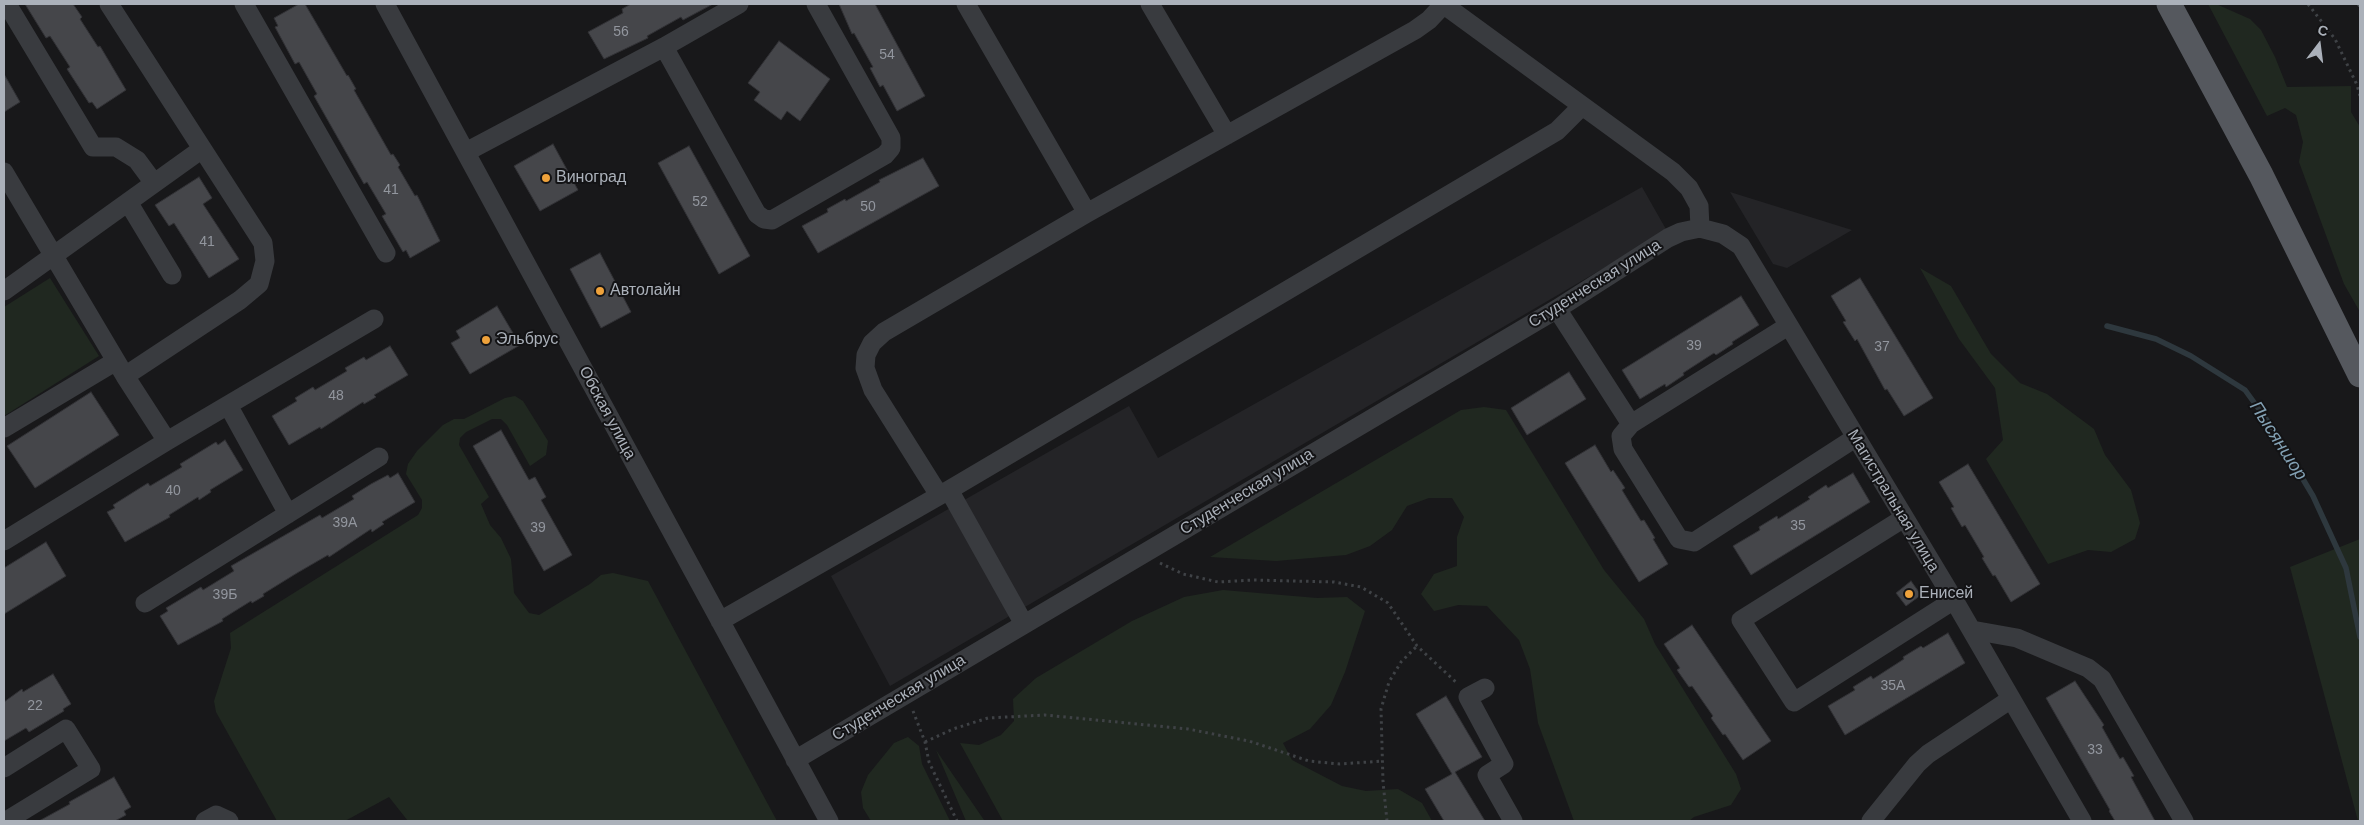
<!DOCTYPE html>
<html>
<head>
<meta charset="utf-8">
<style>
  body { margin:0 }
  #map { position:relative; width:2364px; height:825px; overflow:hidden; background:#18181a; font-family:Arial,sans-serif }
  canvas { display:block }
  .frame { position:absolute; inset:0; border:5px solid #abb1ba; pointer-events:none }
  .north { position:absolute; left:2294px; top:20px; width:50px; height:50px; -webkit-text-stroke:4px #131315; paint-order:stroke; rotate:15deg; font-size:14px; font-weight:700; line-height:20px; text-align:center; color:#abb1ba }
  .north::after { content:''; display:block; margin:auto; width:18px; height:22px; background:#abb1ba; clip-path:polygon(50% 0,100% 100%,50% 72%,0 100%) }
</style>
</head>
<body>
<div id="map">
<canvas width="2364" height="825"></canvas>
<div class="frame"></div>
<div class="north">С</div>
</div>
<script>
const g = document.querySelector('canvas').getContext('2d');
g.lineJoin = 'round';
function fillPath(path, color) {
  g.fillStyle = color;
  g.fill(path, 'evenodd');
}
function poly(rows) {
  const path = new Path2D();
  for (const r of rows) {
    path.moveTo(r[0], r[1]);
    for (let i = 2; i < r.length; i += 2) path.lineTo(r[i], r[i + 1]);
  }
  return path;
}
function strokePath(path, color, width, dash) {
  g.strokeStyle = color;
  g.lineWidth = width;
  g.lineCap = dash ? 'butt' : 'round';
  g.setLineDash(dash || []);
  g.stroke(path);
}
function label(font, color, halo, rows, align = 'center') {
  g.font = font + ' Arial,sans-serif';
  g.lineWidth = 4;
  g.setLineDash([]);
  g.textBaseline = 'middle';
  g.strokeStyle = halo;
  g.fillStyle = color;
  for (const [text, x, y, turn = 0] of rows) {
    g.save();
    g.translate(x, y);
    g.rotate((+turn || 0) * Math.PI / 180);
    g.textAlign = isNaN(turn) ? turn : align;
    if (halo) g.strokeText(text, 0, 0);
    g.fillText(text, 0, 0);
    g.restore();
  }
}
fillPath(poly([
  [1642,187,1667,231,890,686,831,576,1129,406,1158,458],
  [1730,192,1852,230,1787,268,1773,264]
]), '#242427');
fillPath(poly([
  [2208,4,2216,4,2250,19,2261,30,2275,57,2287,87,2351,86,2351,112,2360,127,2360,312,2344,284,2299,162,2303,142,2296,115,2285,108,2267,116],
  [1920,268,1951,286,1991,354,2020,383,2047,394,2094,429,2105,455,2131,490,2140,523,2135,539,2111,552,2088,550,2048,564,1986,459,2003,440,1995,388,1959,339],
  [50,278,99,356,4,416,4,307],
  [515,396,523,401,548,441,546,455,530,466,507,425,501,419,492,419,466,432,460,438,459,445,489,497,481,504,490,525,501,538,511,559,514,593,529,613,539,615,590,584,601,575,613,573,648,581,777,821,408,821,389,797,345,821,277,821,216,712,214,701,231,648,230,633,418,515,422,508,422,500,406,474,408,464,417,451,443,425,454,419,464,419,505,398],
  [1484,407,1506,410,1604,570,1644,619,1655,644,1736,774,1741,789,1731,805,1694,817,1689,821,1574,821,1538,723,1530,669,1519,640,1487,606,1458,605,1434,611,1421,594,1434,574,1457,566,1457,537,1464,517,1452,498,1429,498,1407,506,1392,530,1370,546,1346,555,1276,561,1210,557,1461,410],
  [2360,539,2360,821,2358,821,2290,567],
  [1223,590,1317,598,1347,597,1365,611,1345,672,1331,705,1310,729,1283,743,1292,760,1342,786,1366,791,1398,789,1422,803,1432,821,1003,821,960,743,979,745,1001,735,1014,721,1013,699,1036,678,1132,621,1184,597],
  [908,737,919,746,922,764,950,821,871,821,863,808,861,792,868,775,894,743],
  [936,750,984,820,985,821,966,821]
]), '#202820');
strokePath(poly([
  [2107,326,2156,339,2191,356,2245,390,2272,427,2313,496,2346,568,2360,637]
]), '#2e383e', 5.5);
const building = poly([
  [25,4,73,4,82,17,80,19,98,47,100,46,126,90,97,109,92,102,89,103,67,69,70,67,50,36,46,38,25,4],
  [299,4,305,4,347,76,348,75,356,89,354,90,391,155,393,154,400,165,398,167,415,196,417,195,440,241,410,258,406,250,403,252,382,216,386,214,367,182,364,184,314,96,317,94,299,62,295,64,275,27,278,26,274,18,299,4],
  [631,4,713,4,683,20,681,17,647,36,648,38,604,59,588,32,623,13,622,9,631,4],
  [839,4,875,4,925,96,897,111,883,85,880,87,870,68,873,67,854,33,852,34,839,4],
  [779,41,830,79,800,121,787,111,781,120,754,100,760,92,748,83,779,41],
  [4,74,20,102,4,112,4,74],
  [553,144,578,190,540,211,514,166,553,144],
  [689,146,750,256,719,274,658,163,689,146],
  [923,158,939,186,818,253,802,226,828,212,827,209,845,199,846,201,880,182,879,180,923,158],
  [199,177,212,198,203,204,239,259,209,278,174,223,169,226,155,205,199,177],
  [600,253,631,312,601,328,570,269,600,253],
  [1860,278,1933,398,1904,416,1887,389,1885,390,1857,339,1855,341,1843,322,1846,321,1831,296,1860,278],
  [1741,296,1759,325,1732,342,1733,344,1716,355,1714,353,1683,373,1684,375,1666,387,1665,384,1640,399,1622,370,1741,296],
  [497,306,520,345,470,374,451,343,460,338,456,331,497,306],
  [390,346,408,375,374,395,376,397,364,404,363,402,321,429,320,427,289,445,272,416,297,401,295,398,313,387,315,390,347,371,345,368,364,357,366,360,390,346],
  [1569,372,1586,399,1527,435,1511,408,1569,372],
  [91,392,119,435,35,488,7,446,91,392],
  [501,430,529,480,535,477,546,497,541,500,572,555,544,571,473,446,501,430],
  [225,440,243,470,210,490,211,492,199,500,198,497,169,515,170,517,125,542,107,512,115,508,113,505,148,483,150,486,182,467,180,464,216,442,218,445,225,440],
  [1595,445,1611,472,1613,470,1625,488,1622,490,1641,521,1644,520,1655,538,1653,539,1668,564,1639,582,1565,463,1595,445],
  [1968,464,2040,584,2011,602,1995,575,1993,576,1982,558,1984,557,1965,525,1962,527,1951,508,1954,507,1939,482,1968,464],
  [398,473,415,502,382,522,384,524,372,532,371,529,329,557,328,555,297,573,263,594,264,596,252,603,251,601,222,619,223,621,178,645,160,616,168,611,166,608,201,587,203,590,234,571,231,566,320,515,322,518,354,499,352,496,371,484,388,475,390,478,398,473],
  [1853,473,1870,502,1751,575,1733,546,1760,530,1759,527,1777,516,1778,519,1810,499,1808,497,1826,485,1828,488,1853,473],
  [46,542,66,576,4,614,4,568,46,542],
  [1911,581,1921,595,1906,606,1896,593,1911,581],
  [1692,625,1771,741,1743,760,1725,734,1723,735,1711,718,1713,716,1692,686,1689,687,1677,670,1680,668,1664,644,1692,625],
  [1948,633,1965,663,1845,735,1828,706,1855,690,1853,687,1871,676,1873,679,1904,659,1903,657,1921,646,1923,648,1948,633],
  [53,674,71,704,63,709,64,711,29,732,26,728,4,741,4,702,22,689,23,692,53,674],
  [2075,681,2104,725,2102,727,2120,759,2123,757,2134,776,2131,777,2155,821,2115,821,2109,811,2110,810,2046,698,2075,681],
  [1446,696,1482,757,1455,772,1485,821,1444,821,1425,789,1452,774,1416,714,1446,696],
  [114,777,131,807,124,811,126,815,115,821,39,821,70,804,69,802,114,777]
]);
fillPath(building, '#45464a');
strokePath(building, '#323236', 1);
strokePath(poly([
  [2308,4,2335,39,2357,85,2360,96],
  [1160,563,1183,574,1218,582,1254,580,1334,582,1361,587,1388,603,1417,646,1458,684],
  [913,711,925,742,929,762,957,821],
  [925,742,953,729,988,718,1045,715,1188,729,1249,741,1309,761,1340,764,1383,761],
  [1387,821,1383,782,1381,709,1389,682,1401,662,1417,646]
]), '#3f4246', 3, [2.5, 4]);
strokePath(poly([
  [7,4,93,147,116,147,137,160,154,183],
  [109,4,263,243,265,261,259,284,240,300,125,376],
  [244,4,386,253],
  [385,4,829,821],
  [966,4,1087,213],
  [1150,4,1227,135],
  [1443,4,1673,172,1689,188,1699,206,1700,228],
  [664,47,757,214,764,219,772,220,885,155,891,148,891,138,816,4],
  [466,152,664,47,739,4],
  [4,172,125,376,167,441],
  [128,202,172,275],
  [4,291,202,149],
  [1557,309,1631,424],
  [1788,326,1631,424,1621,436,1623,449,1679,539,1694,542,1855,438],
  [228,405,288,514],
  [4,428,116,361],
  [949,490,1024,624],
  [939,495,873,390,865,368,866,355,872,343,884,332,1087,213,1415,30,1429,20,1444,4],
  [1904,518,1741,620,1794,702,1954,600],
  [4,541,167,441,374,319],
  [145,603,379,457],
  [720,621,949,490,1557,131,1582,106],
  [1972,630,2017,638,2088,668,2102,679,2184,821],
  [1485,688,1468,697,1504,764,1487,775,1513,821],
  [795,760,1557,309,1668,238,1681,232,1700,228,1723,234,1741,246,1954,600,2082,821],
  [4,768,66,729,91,769,6,821],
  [205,821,216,815,229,821],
  [1871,821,1917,764,1928,754,2011,699]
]), '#393b3f', 19);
strokePath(poly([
  [2169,4,2261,175,2360,375]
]), '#55585e', 25);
strokePath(poly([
  [2359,4,2360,6]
]), '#4c4f54', 4, [6, 5]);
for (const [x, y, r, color] of [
  [546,178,5,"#efa23b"],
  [600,291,5,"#efa23b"],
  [486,340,5,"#efa23b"],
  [1909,594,5,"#efa23b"]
]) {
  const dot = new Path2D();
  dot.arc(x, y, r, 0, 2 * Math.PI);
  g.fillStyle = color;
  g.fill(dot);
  strokePath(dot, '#131315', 2);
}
label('14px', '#92969e', null, [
  ["56",621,32],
  ["54",887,55],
  ["41",391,190],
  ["52",700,202],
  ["50",868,207],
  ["41",207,242],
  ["39",1694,346],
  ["37",1882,347],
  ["48",336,396],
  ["40",173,491],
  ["39А",345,523],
  ["35",1798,526],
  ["39",538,528],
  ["39Б",225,595],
  ["35А",1893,686],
  ["22",35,706],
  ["33",2095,750]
]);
label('16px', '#abb1ba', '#131315', [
  ["Виноград",556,178],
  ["Автолайн",610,291],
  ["Эльбрус",496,340],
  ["Енисей",1919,594]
], 'left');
label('16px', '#abb1ba', '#131315', [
  ["Студенческая улица",1595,284,-32],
  ["Обская улица",607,413,62],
  ["Студенческая улица",1247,492,-31],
  ["Магистральная улица",1893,501,59],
  ["Студенческая улица",899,698,-31]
]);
label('italic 18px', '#83a1b4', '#131315', [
  ["Пысяншор",2278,441,57]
]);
</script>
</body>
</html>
